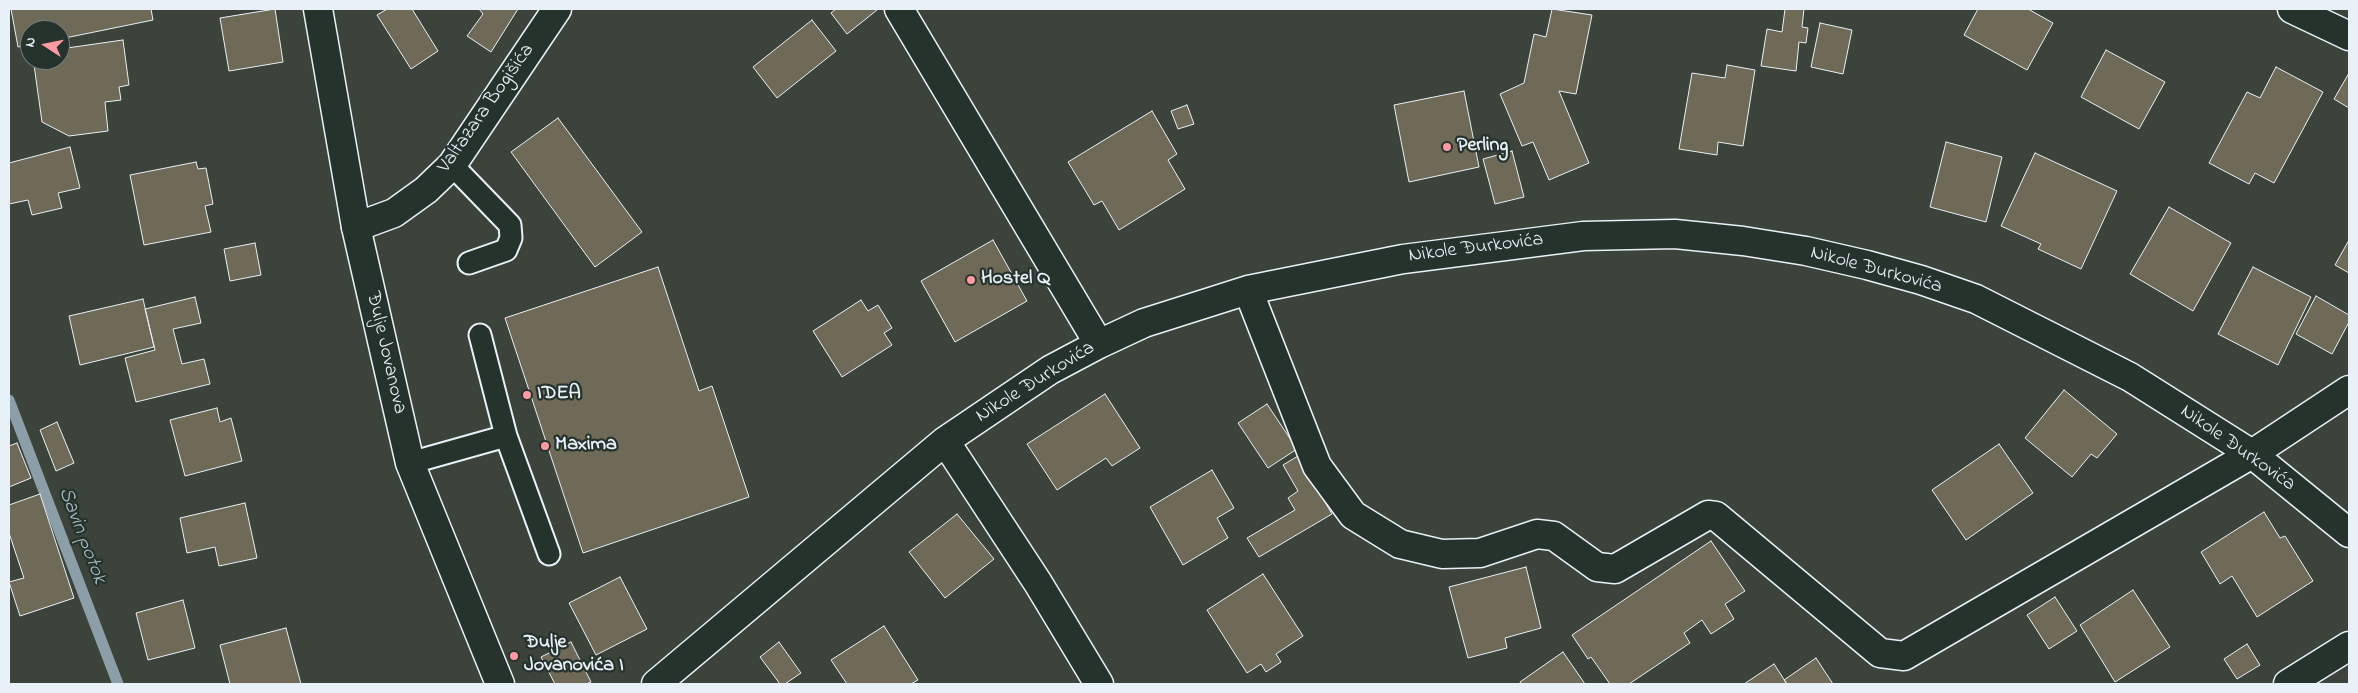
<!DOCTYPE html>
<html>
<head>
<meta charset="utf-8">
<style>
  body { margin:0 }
  #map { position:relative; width:2358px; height:693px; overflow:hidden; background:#3c433a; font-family:"Indie Flower",sans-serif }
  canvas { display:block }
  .frame { position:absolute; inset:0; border:10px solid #e8f1f8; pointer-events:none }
  .north { position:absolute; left:20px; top:20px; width:50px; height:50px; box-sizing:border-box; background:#26332d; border:1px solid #747f7e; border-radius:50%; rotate:281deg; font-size:14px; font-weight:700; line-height:20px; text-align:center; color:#e8f1f8 }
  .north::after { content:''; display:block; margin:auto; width:18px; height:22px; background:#ff9aa2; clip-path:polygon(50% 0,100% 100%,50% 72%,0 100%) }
</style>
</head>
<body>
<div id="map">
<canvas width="2358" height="693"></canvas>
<div class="frame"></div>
<div class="north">N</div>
</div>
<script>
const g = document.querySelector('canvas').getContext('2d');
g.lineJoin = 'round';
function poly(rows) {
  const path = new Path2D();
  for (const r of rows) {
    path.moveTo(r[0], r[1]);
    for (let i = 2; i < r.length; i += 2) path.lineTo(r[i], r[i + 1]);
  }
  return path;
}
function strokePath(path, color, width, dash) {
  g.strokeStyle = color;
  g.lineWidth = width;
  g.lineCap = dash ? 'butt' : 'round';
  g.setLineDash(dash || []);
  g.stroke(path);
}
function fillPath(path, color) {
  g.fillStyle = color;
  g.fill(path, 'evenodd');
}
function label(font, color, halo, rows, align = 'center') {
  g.font = font + ' "Indie Flower",sans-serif';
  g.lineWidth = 4.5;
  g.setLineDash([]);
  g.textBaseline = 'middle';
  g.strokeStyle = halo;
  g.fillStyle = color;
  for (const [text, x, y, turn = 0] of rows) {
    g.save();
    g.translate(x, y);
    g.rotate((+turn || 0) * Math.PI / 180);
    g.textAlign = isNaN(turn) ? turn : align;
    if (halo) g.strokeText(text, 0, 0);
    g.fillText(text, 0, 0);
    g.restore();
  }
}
strokePath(poly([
  [9,400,118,684]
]), '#8c9fa8', 11);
const building = poly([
  [11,9,151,9,153,20,60,39,60,30,30,30,30,45,18,47,11,9],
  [275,9,283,62,229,71,220,18,275,9],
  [387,9,412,9,438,51,411,69,377,15,387,9],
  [479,9,518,9,491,52,467,36,483,14,479,9],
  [836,9,876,9,877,10,847,34,831,13,836,9],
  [1552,9,1592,15,1576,94,1559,91,1589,163,1549,180,1533,142,1522,146,1500,94,1524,83,1534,34,1546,37,1552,9],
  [1785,9,1804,9,1802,27,1808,28,1806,43,1799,42,1796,71,1761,66,1767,29,1782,32,1785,9],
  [1978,9,2028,9,2053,23,2027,70,1964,35,1978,9],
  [812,20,836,51,777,98,753,67,812,20],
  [1820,23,1852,30,1843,74,1811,67,1820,23],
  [123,40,129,85,119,87,121,100,105,102,108,131,69,136,42,122,34,65,60,60,60,49,123,40],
  [2106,50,2165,82,2139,129,2081,97,2106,50],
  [1727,65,1755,70,1743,146,1718,142,1717,155,1679,149,1692,73,1725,78,1727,65],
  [2276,67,2323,92,2274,183,2255,173,2249,184,2209,163,2247,92,2260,98,2276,67],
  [2349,73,2349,108,2334,99,2349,73],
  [1464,91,1479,167,1409,182,1394,105,1464,91],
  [1187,105,1194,124,1178,129,1171,111,1187,105],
  [1152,111,1177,154,1168,160,1185,189,1119,230,1102,201,1094,205,1068,162,1152,111],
  [558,118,642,232,595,267,511,152,558,118],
  [1946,142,2002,157,1986,222,1930,207,1946,142],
  [70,147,80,188,58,193,62,208,32,215,28,200,9,204,9,163,70,147],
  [1512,151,1524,197,1495,204,1483,159,1512,151],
  [2035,153,2117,191,2081,269,2038,249,2041,244,2001,226,2035,153],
  [196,162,198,169,206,168,213,204,205,206,211,232,144,245,130,175,196,162],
  [2169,207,2231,243,2193,311,2130,274,2169,207],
  [993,240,1027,301,955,342,921,281,993,240],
  [2349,240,2349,273,2335,265,2349,240],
  [255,243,261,275,230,281,224,249,255,243],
  [658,267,699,391,712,386,749,497,583,553,505,318,658,267],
  [2253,267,2311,297,2278,365,2218,334,2253,267],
  [2316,296,2349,315,2349,322,2332,354,2296,334,2316,296],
  [195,297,201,323,173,329,182,364,204,359,210,384,136,402,125,358,155,350,145,309,195,297],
  [143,299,154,347,80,365,69,316,143,299],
  [861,300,868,311,878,305,892,328,884,333,892,345,842,377,813,331,861,300],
  [2064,390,2117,434,2097,458,2091,454,2072,477,2025,438,2064,390],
  [1105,394,1140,448,1112,466,1106,458,1057,490,1027,444,1105,394],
  [1267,404,1297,449,1268,468,1238,423,1267,404],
  [217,408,220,422,231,418,242,461,185,476,170,420,217,408],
  [57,422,74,463,56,471,40,430,57,422],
  [17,443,31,478,9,487,9,446,17,443],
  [1999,444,2033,493,1966,540,1932,490,1999,444],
  [1298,456,1332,514,1259,557,1247,538,1295,510,1288,498,1298,491,1283,465,1298,456],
  [1212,470,1234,508,1217,518,1228,538,1183,565,1150,507,1212,470],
  [40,494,74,598,20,616,9,582,24,578,9,533,9,505,40,494],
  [245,503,257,558,219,566,215,547,187,553,180,518,245,503],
  [2264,512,2280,538,2285,536,2313,581,2257,617,2232,576,2220,584,2201,552,2264,512],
  [957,514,994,559,945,598,909,552,957,514],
  [1711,541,1745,591,1725,604,1734,619,1711,634,1702,620,1684,633,1690,643,1629,684,1610,684,1591,657,1588,659,1572,635,1711,541],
  [1526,567,1541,628,1505,638,1507,648,1468,658,1449,587,1526,567],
  [1263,574,1303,636,1276,654,1281,662,1266,672,1261,664,1247,673,1207,610,1263,574],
  [620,577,647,629,596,655,569,603,620,577],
  [2133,590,2170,647,2115,682,2080,625,2133,590],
  [2055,597,2077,631,2049,649,2027,615,2055,597],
  [183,600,195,648,148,660,136,613,183,600],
  [884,626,918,680,911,684,847,684,831,660,884,626],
  [286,628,301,684,230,684,220,645,286,628],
  [571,642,591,682,586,684,555,684,541,657,571,642],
  [779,642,801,673,785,684,780,684,760,657,779,642],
  [2247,644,2260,665,2237,679,2224,659,2247,644],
  [1563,652,1585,684,1521,684,1520,682,1563,652],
  [1816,658,1833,684,1787,684,1784,680,1816,658],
  [1774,664,1787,684,1744,684,1774,664]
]);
fillPath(building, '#6f6957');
strokePath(building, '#e8f1f8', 1);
const lane = poly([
  [452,165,510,225,511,238,506,250,469,263],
  [480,335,506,436],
  [410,463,506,436,549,554]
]);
const street = poly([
  [899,9,1099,344],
  [2292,9,2349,36],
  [356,227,394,213,426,190,452,165,557,9],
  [1248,290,1317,466,1353,515,1400,544,1442,554,1480,553,1537,534,1554,536,1597,567,1615,569,1708,515,1716,516,1880,653,1904,656,2252,454,2349,390],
  [945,441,1038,583,1099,684],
  [656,684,945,441,1050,370,1099,344,1144,323,1248,290,1403,259,1583,236,1675,234,1743,241,1806,251,1867,265,1921,280,1976,299,2130,377,2252,454,2349,533],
  [2288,684,2349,646]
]);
const secondary = poly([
  [318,9,356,227,410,463,500,684]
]);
strokePath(lane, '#e8f1f8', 25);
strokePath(street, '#e8f1f8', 31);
strokePath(secondary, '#e8f1f8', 31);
strokePath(lane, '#26332d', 21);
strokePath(street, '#26332d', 28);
strokePath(secondary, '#26332d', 28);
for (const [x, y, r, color] of [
  [1447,147,5,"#ff9aa2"],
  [971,280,5,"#ff9aa2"],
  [527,395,5,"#ff9aa2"],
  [545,446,5,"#ff9aa2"],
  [514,656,5,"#ff9aa2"]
]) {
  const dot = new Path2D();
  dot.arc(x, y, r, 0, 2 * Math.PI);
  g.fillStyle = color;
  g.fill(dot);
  strokePath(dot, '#26332d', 2);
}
label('20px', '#e8f1f8', '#26332d', [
  ["Valtazara Bogišića",487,109,-55],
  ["Nikole Đurkovića",1476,249,-7],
  ["Nikole Đurkovića",1876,271,15],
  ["Đulje Jovanova",385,353,77],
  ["Nikole Đurkovića",1036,383,-32],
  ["Nikole Đurkovića",2237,449,35]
]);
label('bold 20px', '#e8f1f8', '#26332d', [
  ["Perling",1457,147],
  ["Hostel Q",981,280],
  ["IDEA",537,395],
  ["Maxima",555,446],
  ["Đulje",524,644],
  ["Jovanovića I",524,667]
], 'left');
label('italic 21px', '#aabac3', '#26332d', [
  ["Savin potok",81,536,69]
]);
</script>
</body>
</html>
